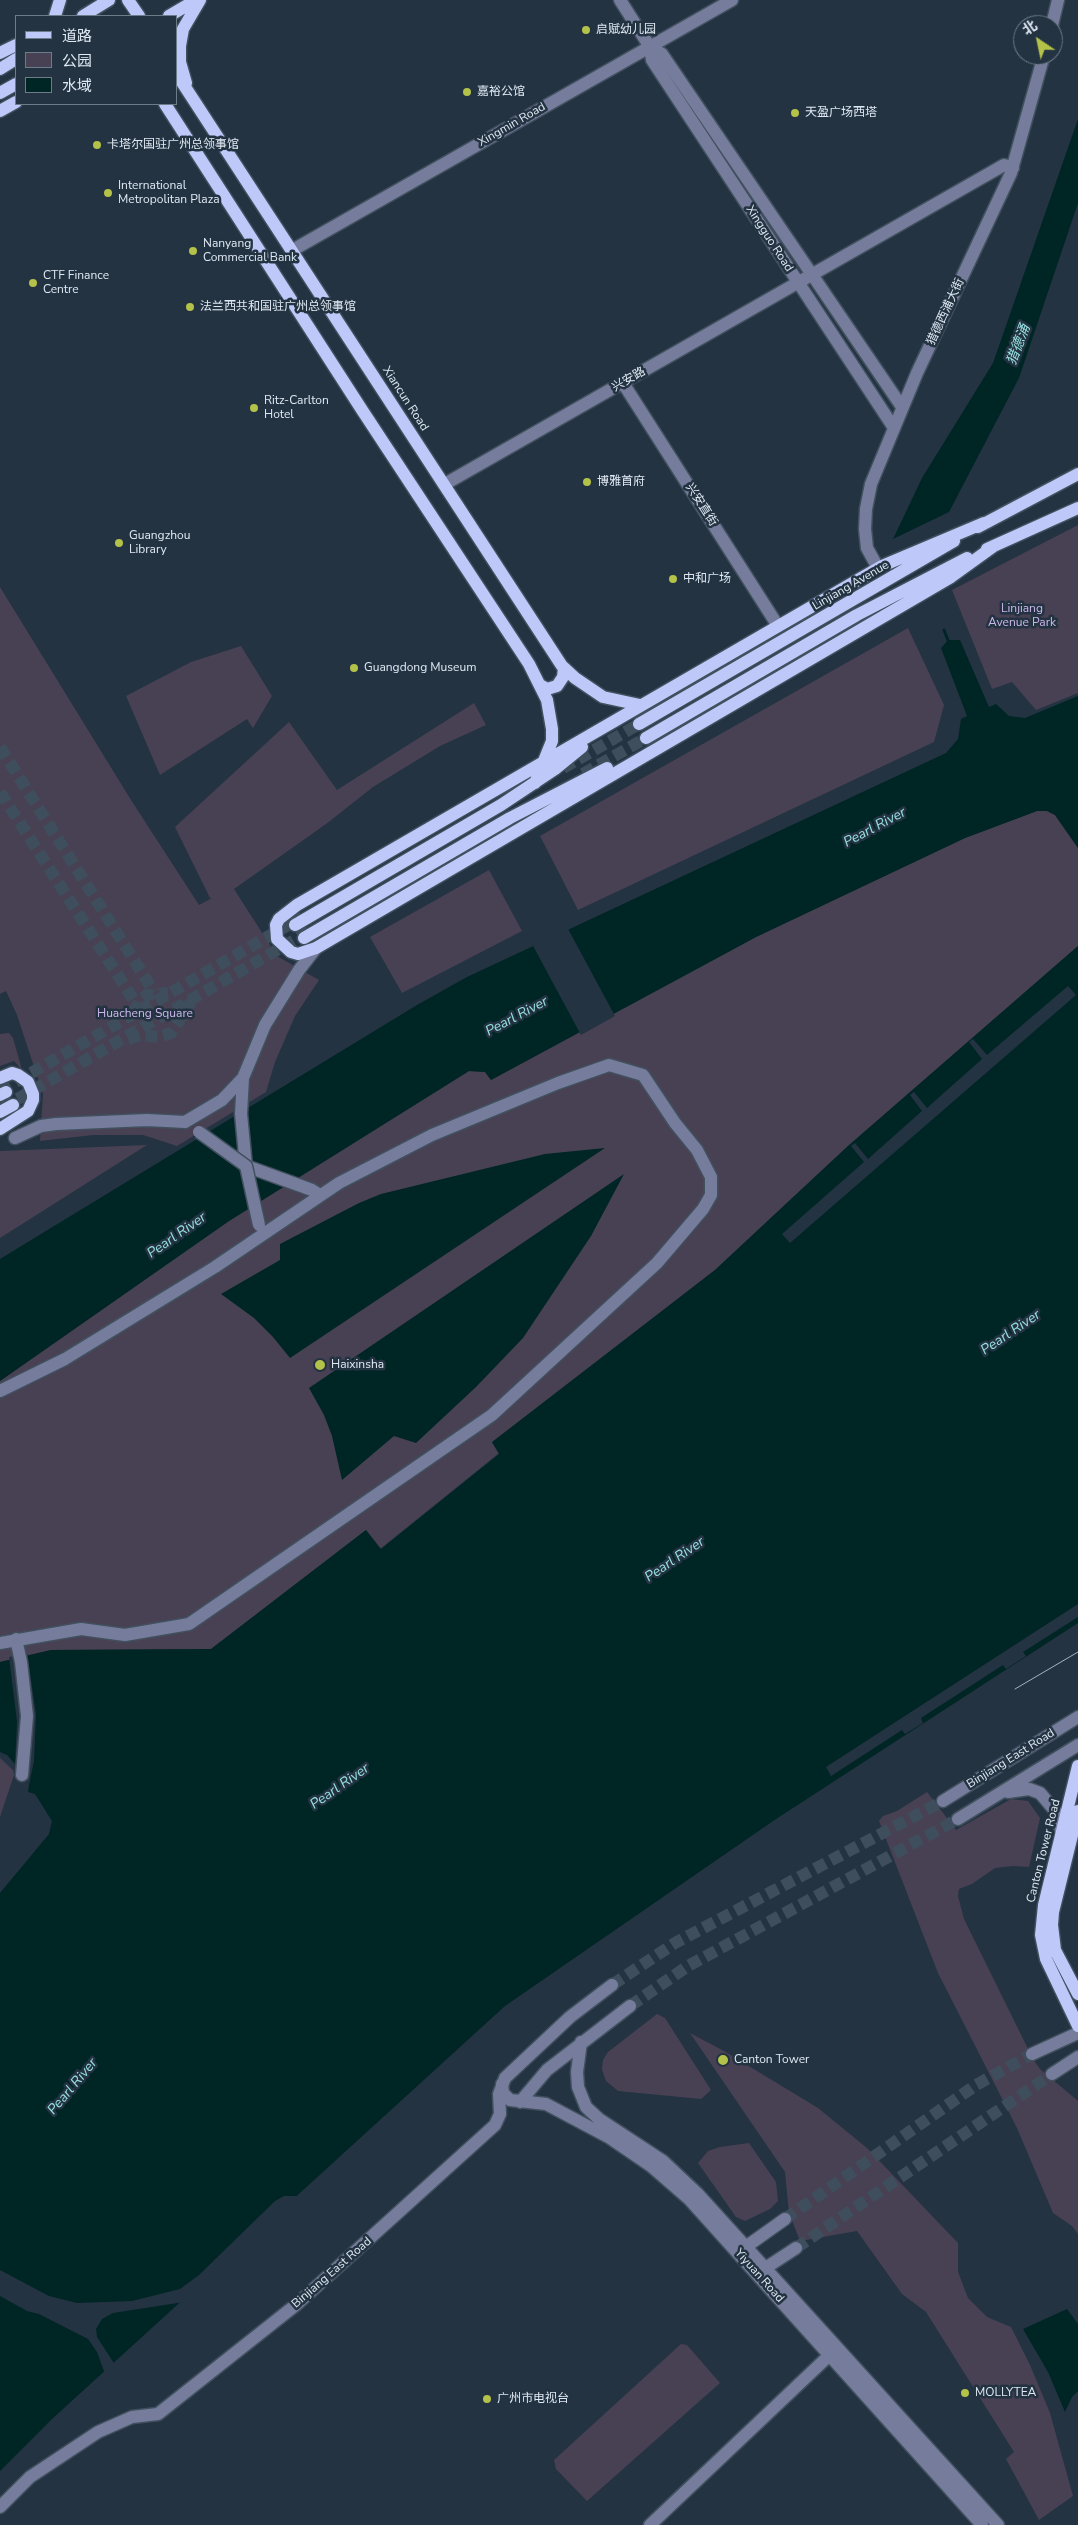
<!DOCTYPE html>
<html>
<head>
<meta charset="utf-8">
<style>
  body { margin:0 }
  #map { position:relative; width:1078px; height:2525px; overflow:hidden; background:#233342; font-family:"Nunito Sans","Noto Sans SC",sans-serif }
  canvas { display:block }
  .legend { position:absolute; left:15px; top:15px; width:162px; height:90px; box-sizing:border-box; background:#233342; border:1px solid #6e7c89; margin:0; padding:6px 9px; list-style:none; font-size:15px; color:#dfe9f3 }
  .legend li { display:flex; align-items:center; gap:10px; height:25px }
  .legend b { width:25px; border:1px solid #6e7c89 }
  .north { position:absolute; left:1013px; top:15px; width:50px; height:50px; box-sizing:border-box; background:#233342; border:1px solid #6e7c89; border-radius:50%; rotate:326deg; font-size:14px; font-weight:700; line-height:20px; text-align:center; color:#dfe9f3 }
  .north::after { content:''; display:block; margin:auto; width:18px; height:22px; background:#b4c24a; clip-path:polygon(50% 0,100% 100%,50% 72%,0 100%) }
</style>
</head>
<body>
<div id="map">
<canvas width="1078" height="2525"></canvas>
<ul class="legend">
<li><b style="height:6px;background:#bec9fa"></b>道路</li>
<li><b style="height:14px;background:#484153"></b>公园</li>
<li><b style="height:14px;background:#002525"></b>水域</li>
</ul>
<div class="north">北</div>
</div>
<script>
const g = document.querySelector('canvas').getContext('2d');
g.lineJoin = 'round';
function fillPath(path, color) {
  g.fillStyle = color;
  g.fill(path, 'evenodd');
}
function poly(rows) {
  const path = new Path2D();
  for (const r of rows) {
    path.moveTo(r[0], r[1]);
    for (let i = 2; i < r.length; i += 2) path.lineTo(r[i], r[i + 1]);
  }
  return path;
}
function strokePath(path, color, width, dash) {
  g.strokeStyle = color;
  g.lineWidth = width;
  g.lineCap = dash ? 'butt' : 'round';
  g.setLineDash(dash || []);
  g.stroke(path);
}
function label(font, color, halo, rows, align = 'center') {
  g.font = font + ' "Nunito Sans","Noto Sans SC",sans-serif';
  g.lineWidth = 5;
  g.setLineDash([]);
  g.textBaseline = 'middle';
  g.strokeStyle = halo;
  g.fillStyle = color;
  for (const [text, x, y, turn = 0] of rows) {
    g.save();
    g.translate(x, y);
    g.rotate((+turn || 0) * Math.PI / 180);
    g.textAlign = isNaN(turn) ? turn : align;
    if (halo) g.strokeText(text, 0, 0);
    g.fillText(text, 0, 0);
    g.restore();
  }
}
fillPath(poly([
  [1078,525,1078,693,1036,710,1012,682,992,689,952,590],
  [0,587,131,800,199,905,212,898,210,898,175,827,289,722,337,790,474,703,486,725,440,746,373,787,326,824,234,889,277,956,319,980,295,1016,275,1062,266,1092,177,1146,143,1135,93,1135,40,1141,43,1094,17,1015,6,991,0,994],
  [908,628,944,705,934,742,578,910,540,836],
  [241,646,272,696,253,728,247,719,160,775,126,696,191,662],
  [1037,811,1047,811,1055,815,1078,848,1078,946,848,1146,715,1270,492,1443,499,1453,380,1549,366,1530,211,1649,51,1650,0,1662,0,1381,229,1221,469,1071,485,1072,491,1080,756,937,965,838],
  [489,870,522,931,402,993,370,937],
  [9,1033,13,1038,22,1070,14,1061,0,1066,0,1034],
  [147,1145,0,1238,0,1151],
  [0,1758,13,1770,14,1775,0,1817],
  [927,1792,956,1830,1011,1799,1028,1801,1040,1818,1029,1867,1013,1866,995,1868,972,1884,959,1889,958,1896,964,1919,1033,2059,1040,2069,1078,2101,1078,2234,1072,2226,1053,2213,1017,2128,938,1973,879,1821,883,1816,897,1811],
  [657,2014,665,2018,711,2090,701,2099,618,2091,606,2081,602,2070,603,2060,608,2052],
  [690,2033,724,2051,818,2108,867,2148,958,2243,958,2272,968,2298,987,2317,1011,2327,1030,2365,1050,2413,1073,2496,1039,2520,1006,2459,1014,2452,926,2312,902,2294,857,2231,800,2241,789,2213,785,2172],
  [749,2143,776,2182,778,2201,770,2209,745,2221,736,2217,698,2163,708,2151,720,2147],
  [681,2344,687,2345,720,2383,587,2501,556,2469,554,2460]
]), '#484153');
fillPath(poly([
  [1078,119,1078,203,1019,378,949,512,893,539,922,478,993,363],
  [948,640,960,640,989,707,996,704,1009,716,1025,718,1078,696,1078,848,1055,815,1047,811,1037,811,965,838,756,937,491,1080,485,1072,469,1071,229,1221,0,1381,0,1259,417,1005,467,977,946,753,958,739,961,719,967,716,941,648],
  [1078,946,1078,1623,776,1819,505,2006,52,2419,0,2471,0,1893,49,1834,52,1821,35,1794,28,1792,29,1785,15,1764,7,1755,0,1752,0,1662,51,1650,211,1649,366,1530,381,1549,499,1454,492,1442,715,1270,848,1146],
  [605,1148,290,1358,273,1337,254,1318,221,1294,280,1260,280,1244,359,1203,381,1194,545,1154],
  [624,1174,591,1236,523,1338,476,1387,416,1443,394,1436,342,1480,332,1436,324,1415,309,1388],
  [1067,2309,1078,2324,1078,2391,1072,2397,1065,2412,1048,2372,1023,2329]
]), '#002525');
fillPath(poly([
  [567,927,615,1016,581,1035,532,944],
  [1068,986,1076,995,790,1243,782,1234,864,1162,851,1146,855,1143,868,1159,922,1111,910,1095,914,1092,927,1108,982,1059,969,1042,973,1039,987,1055],
  [1078,1604,1078,1617,1023,1652,1026,1656,1006,1669,1003,1665,921,1718,923,1723,905,1734,902,1730,831,1776,826,1767],
  [27,1653,36,1714,34,1761,29,1785,15,1764,17,1722,9,1657],
  [284,2196,299,2196,184,2302,113,2313,102,2319,96,2329,97,2337,115,2365,105,2374,97,2352,88,2339,39,2314,27,2311,0,2296,0,2270,49,2296,77,2303,132,2301,180,2289,199,2275,275,2201]
]), '#233342');
strokePath(poly([
  [944,630,949,643]
]), '#002525', 3);
strokePath(poly([
  [612,1985,675,1943,943,1801],
  [630,2006,688,1966,958,1819],
  [785,2219,976,2085,1032,2054],
  [796,2248,1052,2074]
]), '#3f4e5d', 12, [12, 6]);
strokePath(poly([
  [0,747,154,992],
  [563,768,639,724],
  [583,774,646,738],
  [0,792,137,1005],
  [133,1013,141,999,147,995,168,993],
  [128,1039,141,1035,159,1037,171,1033,178,1023,185,1009,192,1002],
  [0,1091,302,917],
  [2,1108,312,930]
]), '#3f4e5d', 12, [12, 6]);
const minor = poly([
  [620,0,650,47,652,60,894,428],
  [1052,25,1058,0],
  [650,47,662,54,902,407],
  [291,251,732,0],
  [623,383,778,626],
  [445,484,1004,165,1013,168],
  [878,568,867,548,865,529,866,509,871,484,917,373,1011,173,1044,55],
  [243,1078,241,1114,246,1166,312,1190,320,1195],
  [15,1138,41,1126,56,1124,147,1120,185,1122,222,1100,243,1078,265,1025,299,970,316,948],
  [0,1391,65,1359,215,1267,339,1183,432,1135,558,1083,609,1065,643,1075,675,1123,697,1150,711,1177,711,1195,703,1209,657,1263,492,1415,189,1624,125,1635,81,1629,0,1643],
  [16,1639,21,1662,27,1716,22,1775],
  [1008,1792,1029,1789,1040,1793,1057,1813,1062,1835],
  [943,1801,1078,1717],
  [958,1819,1078,1745],
  [581,2042,577,2072,578,2087,586,2107,599,2119,663,2161,698,2194,998,2525],
  [1032,2054,1078,2033],
  [1052,2074,1078,2057],
  [502,2084,503,2093,510,2100,546,2104,610,2138,651,2166,689,2199,982,2525],
  [520,2102,547,2070,630,2006],
  [747,2246,785,2219],
  [759,2266,767,2267,796,2248],
  [0,2507,30,2477,98,2432,132,2417,158,2414,297,2304,495,2125,500,2114,499,2094,505,2078,570,2017,612,1985],
  [650,2525,836,2349]
]);
const major = poly([
  [128,0,139,16],
  [55,16,60,0],
  [83,16,109,0],
  [169,16,196,0],
  [0,53,16,45],
  [0,69,16,59],
  [176,73,562,666,575,678,603,697,640,705],
  [186,83,180,62,180,46,183,29,200,0],
  [0,93,16,84],
  [165,104,362,410,529,664,547,700,552,729,552,741,535,783],
  [0,111,16,102],
  [984,523,882,566,297,905,279,919,276,925,277,939,291,952,298,954,316,948,951,577,994,546],
  [978,527,1078,474],
  [987,549,1078,508],
  [540,685,547,689,557,686,563,677,564,668],
  [639,724,954,541],
  [646,738,857,615,967,558],
  [295,925,501,805,555,769,582,747],
  [304,938,510,818,607,768],
  [0,1078,12,1073,18,1075,28,1082,33,1094,33,1100,28,1111,0,1129],
  [0,1095,6,1092],
  [0,1112,13,1105],
  [1078,1766,1044,1905,1041,1935,1046,1959,1078,2026],
  [1078,1811,1053,1912,1052,1925,1055,1950,1078,1994]
]);
strokePath(minor, '#41505e', 15);
strokePath(major, '#41505e', 15);
strokePath(minor, '#767c9b', 12);
strokePath(major, '#bec9fa', 12);
strokePath(poly([
  [1015,1689,1078,1652]
]), '#a7b3be', 1);
const minorBridge = poly([
  [199,1132,246,1166,259,1225]
]);
strokePath(minorBridge, '#41505e', 15, []);
strokePath(minorBridge, '#767c9b', 12);
for (const [x, y, r, color] of [
  [586,30,5,"#b4c24a"],
  [467,92,5,"#b4c24a"],
  [795,113,5,"#b4c24a"],
  [97,145,5,"#b4c24a"],
  [108,193,5,"#b4c24a"],
  [193,251,5,"#b4c24a"],
  [33,283,5,"#b4c24a"],
  [190,307,5,"#b4c24a"],
  [254,408,5,"#b4c24a"],
  [587,482,5,"#b4c24a"],
  [119,543,5,"#b4c24a"],
  [673,579,5,"#b4c24a"],
  [354,668,5,"#b4c24a"],
  [320,1365,6,"#b4c24a"],
  [723,2060,6,"#b4c24a"],
  [965,2393,5,"#b4c24a"],
  [487,2399,5,"#b4c24a"]
]) {
  const dot = new Path2D();
  dot.arc(x, y, r, 0, 2 * Math.PI);
  g.fillStyle = color;
  g.fill(dot);
  strokePath(dot, '#233342', 2);
}
label('12px', '#dfe9f3', '#233342', [
  ["启赋幼儿园",596,30],
  ["嘉裕公馆",477,92],
  ["天盈广场西塔",805,113],
  ["卡塔尔国驻广州总领事馆",107,145],
  ["International",118,186],
  ["Metropolitan Plaza",118,200],
  ["Nanyang",203,244],
  ["Commercial Bank",203,258],
  ["CTF Finance",43,276],
  ["Centre",43,290],
  ["法兰西共和国驻广州总领事馆",200,307],
  ["Ritz-Carlton",264,401],
  ["Hotel",264,415],
  ["博雅首府",597,482],
  ["Guangzhou",129,536],
  ["Library",129,550],
  ["中和广场",683,579],
  ["Guangdong Museum",364,668],
  ["Haixinsha",331,1365],
  ["Canton Tower",734,2060],
  ["MOLLYTEA",975,2393],
  ["广州市电视台",497,2399]
], 'left');
label('12px', '#dfe9f3', '#233342', [
  ["Xingmin Road",512,125,-30],
  ["Xingguo Road",769,239,57],
  ["猎德西浦大街",946,312,-65],
  ["兴安路",629,380,-30],
  ["Xiancun Road",405,399,57],
  ["兴安直街",701,505,57],
  ["Linjiang Avenue",851,586,-30],
  ["Binjiang East Road",1011,1759,-32],
  ["Canton Tower Road",1044,1851,-76],
  ["Binjiang East Road",332,2273,-41],
  ["Yiyuan Road",759,2276,48]
]);
label('12px', '#cbb7ea', '#233342', [
  ["Linjiang",1022,609],
  ["Avenue Park",1022,623],
  ["Huacheng Square",145,1014]
]);
label('italic 14px', '#97e1e1', '#233342', [
  ["猎德涌",1019,345,-69],
  ["Pearl River",875,828,-28],
  ["Pearl River",517,1017,-28],
  ["Pearl River",177,1236,-35],
  ["Pearl River",1011,1333,-34],
  ["Pearl River",675,1560,-34],
  ["Pearl River",340,1787,-35],
  ["Pearl River",73,2087,-50]
]);
</script>
</body>
</html>
